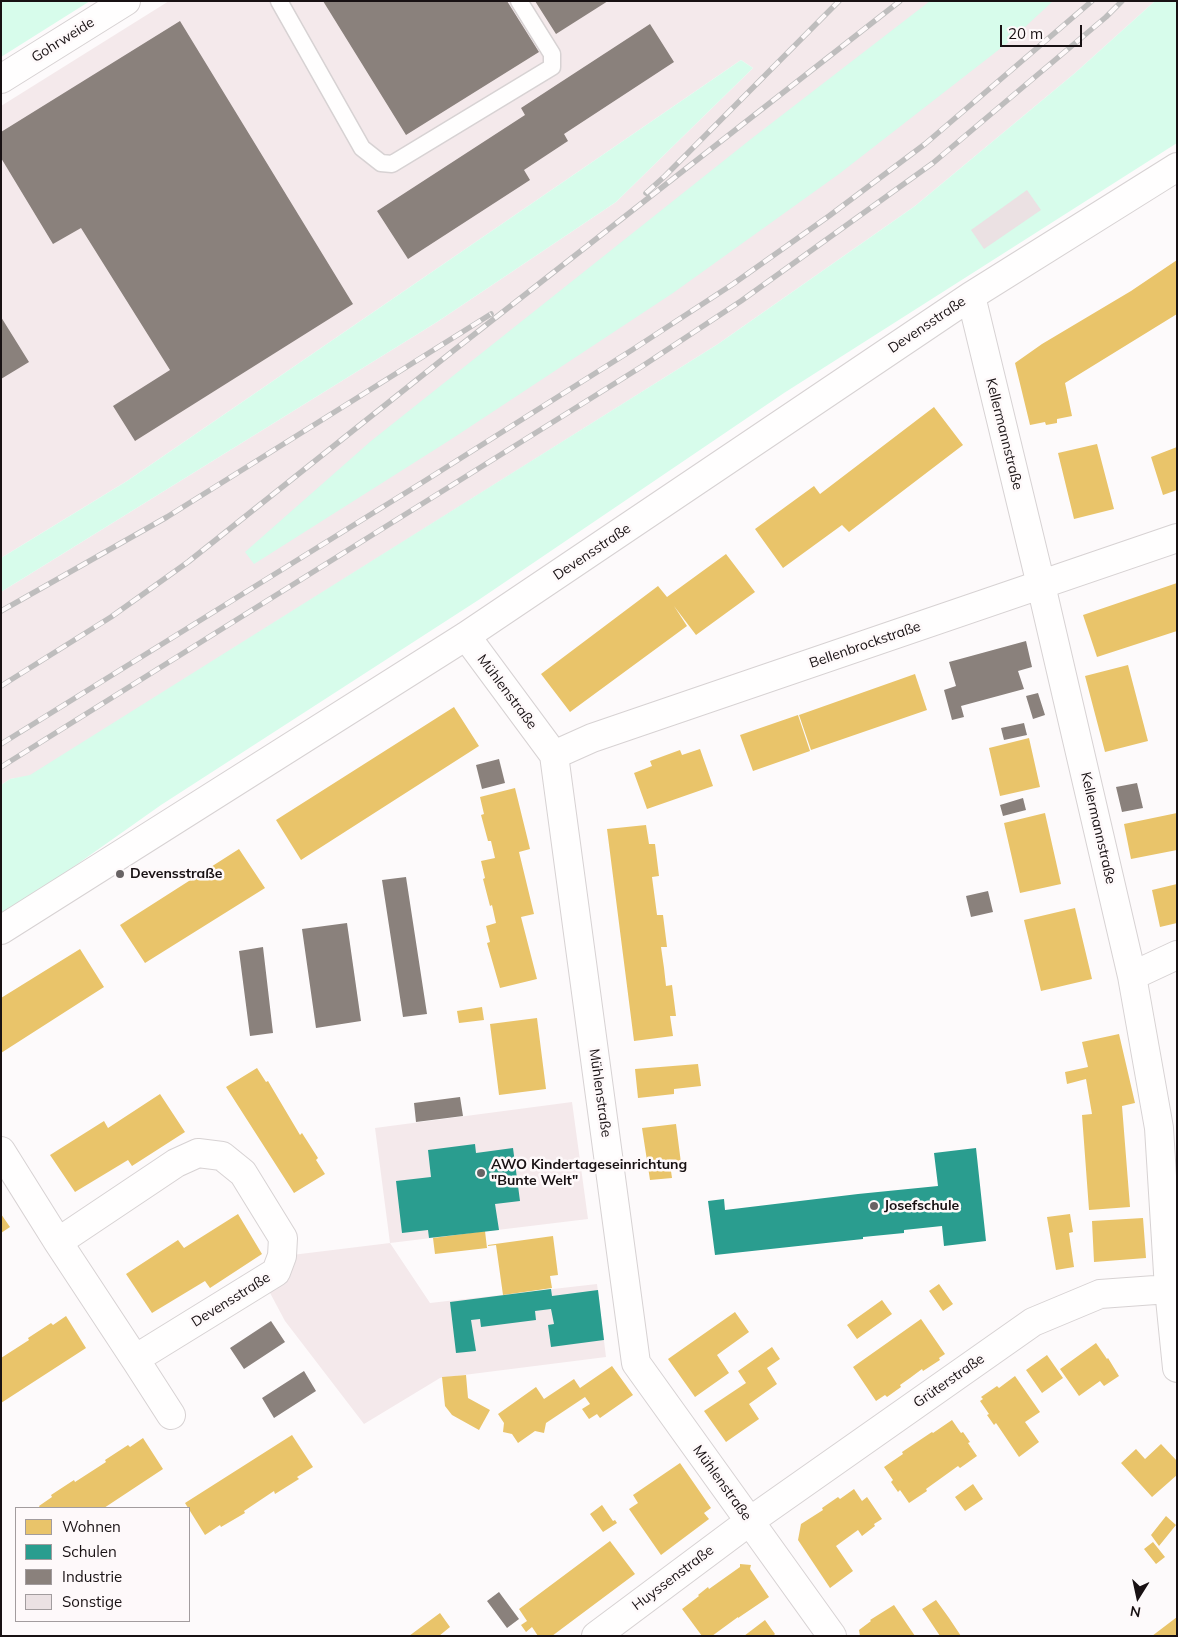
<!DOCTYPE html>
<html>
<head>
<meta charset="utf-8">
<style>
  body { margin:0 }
  #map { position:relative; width:1178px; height:1637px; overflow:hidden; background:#fdfafb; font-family:Mulish,sans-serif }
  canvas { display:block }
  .frame { position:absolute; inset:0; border:2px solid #181113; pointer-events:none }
  .legend { position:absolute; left:15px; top:1507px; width:175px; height:115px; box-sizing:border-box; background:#fef9fa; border:1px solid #a29c9e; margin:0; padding:6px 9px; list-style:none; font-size:15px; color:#181113 }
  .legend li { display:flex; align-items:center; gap:10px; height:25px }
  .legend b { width:25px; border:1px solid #a29c9e }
  .north { position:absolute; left:1113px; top:1572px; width:50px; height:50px; -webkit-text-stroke:4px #fef9fa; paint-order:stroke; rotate:190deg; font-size:14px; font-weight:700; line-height:20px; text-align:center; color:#181113 }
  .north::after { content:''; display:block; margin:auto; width:18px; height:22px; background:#181113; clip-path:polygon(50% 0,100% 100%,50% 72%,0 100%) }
  .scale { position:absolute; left:1000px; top:25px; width:82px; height:22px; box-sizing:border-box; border:2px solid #181113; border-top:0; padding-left:6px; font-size:15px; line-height:18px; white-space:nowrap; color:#181113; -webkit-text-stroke:4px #fef9fa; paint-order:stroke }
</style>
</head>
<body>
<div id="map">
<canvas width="1178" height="1637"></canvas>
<div class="frame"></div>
<ul class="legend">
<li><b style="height:14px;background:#e9c46a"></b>Wohnen</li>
<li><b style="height:14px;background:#2a9d8f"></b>Schulen</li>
<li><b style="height:14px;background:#8a817c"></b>Industrie</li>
<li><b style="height:14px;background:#ebe1e3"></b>Sonstige</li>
</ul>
<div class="north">N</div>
<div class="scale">20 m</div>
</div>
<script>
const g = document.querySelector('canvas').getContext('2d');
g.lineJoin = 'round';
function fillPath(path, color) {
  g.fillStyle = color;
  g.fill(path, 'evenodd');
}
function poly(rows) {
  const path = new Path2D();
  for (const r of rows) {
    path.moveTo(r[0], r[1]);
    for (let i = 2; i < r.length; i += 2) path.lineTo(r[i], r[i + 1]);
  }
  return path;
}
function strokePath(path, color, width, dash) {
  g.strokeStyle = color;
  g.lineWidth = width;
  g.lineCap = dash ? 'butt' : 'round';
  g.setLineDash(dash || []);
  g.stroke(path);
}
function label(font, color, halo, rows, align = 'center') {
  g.font = font + ' Mulish,sans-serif';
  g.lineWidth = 5;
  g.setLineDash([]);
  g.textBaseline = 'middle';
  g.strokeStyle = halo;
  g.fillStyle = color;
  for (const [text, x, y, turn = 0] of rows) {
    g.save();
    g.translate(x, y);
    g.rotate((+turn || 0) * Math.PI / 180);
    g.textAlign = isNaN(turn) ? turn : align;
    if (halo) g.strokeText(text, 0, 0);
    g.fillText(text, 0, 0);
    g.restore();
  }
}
fillPath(poly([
  [169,1,1155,1,1075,73,915,206,718,344,30,776,10,779,1,785,1,592,437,322,616,202,753,68,741,60,127,481,1,558,1,106],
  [572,1102,588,1219,390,1243,430,1303,597,1284,606,1357,440,1378,364,1424,285,1321,269,1291,292,1255,390,1243,375,1128]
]), '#f4e9eb');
fillPath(poly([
  [1,1,90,1,1,57],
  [930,1,1053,1,1010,41,839,174,673,293,450,440,254,564,245,552,371,441,751,139],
  [1155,1,1177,1,1177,143,784,393,480,599,161,805,1,918,1,785,10,779,30,775,718,344,915,206,1075,73],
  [741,60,753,68,616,202,437,322,1,592,1,558,127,481]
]), '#d7fceb');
fillPath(poly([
  [1177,260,1177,314,1065,383,1072,416,1057,419,1057,423,1046,425,1045,422,1030,425,1015,363,1042,344,1131,291],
  [934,407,963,445,849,532,842,525,783,568,755,529,814,486,820,494],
  [1097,444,1114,509,1074,519,1058,453],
  [1177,447,1177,490,1163,495,1151,457],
  [726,554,755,592,696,635,674,606,687,626,570,712,541,674,658,586,667,597],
  [1177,583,1177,631,1097,657,1083,615],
  [1128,665,1148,741,1105,752,1085,676],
  [915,674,927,710,811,750,799,715],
  [454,707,479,746,301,860,276,820],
  [798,715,810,751,753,771,740,735],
  [1029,738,1040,787,1000,796,989,748],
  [700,749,713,786,647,809,634,773,652,766,650,761,680,750,682,755],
  [515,788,530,849,519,852,534,914,521,917,537,979,500,988,487,943,490,942,486,926,496,923,492,905,490,906,483,879,485,878,481,861,495,858,491,841,488,841,481,815,484,814,480,797],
  [1045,813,1061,884,1020,893,1004,823],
  [1177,813,1177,850,1131,859,1124,824],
  [646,825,649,844,655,844,659,876,652,877,657,915,663,915,667,947,661,947,664,968,666,986,672,985,676,1016,670,1016,673,1036,634,1041,607,829],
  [239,849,265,888,145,963,120,925],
  [1177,884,1177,923,1160,927,1152,890],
  [1075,908,1092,979,1041,991,1024,920],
  [80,949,104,987,1,1053,1,998],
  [482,1007,484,1020,459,1023,457,1011],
  [537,1018,546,1089,499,1095,490,1024],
  [1119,1034,1135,1103,1122,1106,1130,1207,1089,1210,1082,1115,1092,1114,1086,1079,1067,1084,1065,1072,1088,1067,1082,1042],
  [698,1064,701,1086,674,1089,674,1094,638,1098,635,1069],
  [257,1068,266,1082,268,1081,300,1135,302,1133,318,1158,316,1160,325,1174,294,1193,226,1087],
  [160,1094,185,1132,132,1166,128,1160,75,1192,50,1155,104,1121,108,1128],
  [676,1124,681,1163,670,1164,672,1178,650,1180,642,1128],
  [1,1214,10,1227,1,1233],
  [238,1214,262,1254,210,1288,205,1281,152,1313,126,1274,178,1240,184,1248],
  [1070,1214,1073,1232,1069,1233,1074,1267,1056,1270,1047,1217],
  [1143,1218,1146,1258,1094,1262,1092,1221],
  [485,1231,487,1248,435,1254,433,1238],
  [553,1236,558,1275,550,1276,552,1288,503,1295,496,1245,488,1246,488,1245],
  [939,1284,953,1304,943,1311,929,1291],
  [882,1300,892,1314,857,1339,847,1325],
  [735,1312,749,1332,717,1355,729,1373,695,1397,668,1359],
  [66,1316,86,1348,1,1403,1,1358,29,1340,28,1338,51,1323,53,1325],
  [921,1319,945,1354,939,1358,940,1360,923,1371,922,1369,910,1378,900,1385,901,1387,887,1397,885,1395,876,1401,853,1367],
  [1096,1343,1107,1359,1108,1358,1119,1376,1104,1386,1100,1381,1079,1396,1060,1369],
  [772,1347,780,1359,767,1368,777,1384,749,1404,759,1419,726,1442,704,1411,746,1383,738,1371],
  [1047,1355,1063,1378,1042,1393,1026,1370],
  [612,1366,633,1395,600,1418,597,1414,589,1419,582,1409,590,1404,585,1397,546,1423,544,1433,535,1431,518,1443,512,1434,503,1432,504,1423,498,1414,536,1387,544,1399,574,1379,580,1388],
  [466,1375,468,1398,490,1410,479,1430,452,1415,445,1406,442,1377],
  [1015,1376,1040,1412,1025,1422,1039,1442,1019,1457,996,1423,994,1425,987,1415,989,1414,980,1401,983,1399,981,1397,997,1386,999,1388],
  [952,1420,961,1433,963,1432,970,1442,968,1443,977,1456,960,1468,958,1466,926,1489,927,1491,909,1503,900,1490,898,1492,891,1482,893,1480,884,1467,903,1454,902,1452,932,1432,933,1433],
  [292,1435,313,1467,297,1477,299,1479,275,1494,274,1491,244,1511,245,1513,221,1527,220,1525,205,1535,185,1503],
  [143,1438,163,1469,104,1508,40,1508,39,1506,52,1497,51,1495,74,1480,75,1482,106,1462,105,1460,128,1445,130,1447],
  [1161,1444,1177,1461,1177,1475,1152,1497,1121,1463,1136,1449,1145,1459],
  [680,1463,711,1508,704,1513,709,1519,661,1555,629,1509,638,1503,633,1495],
  [973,1484,983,1499,965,1511,955,1497],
  [854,1489,862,1501,867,1497,882,1519,874,1524,875,1526,862,1536,858,1530,836,1546,853,1571,830,1588,798,1540,801,1524,823,1510,822,1508,838,1497,840,1499],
  [602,1505,613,1521,615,1520,617,1523,603,1532,590,1514],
  [1166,1516,1176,1525,1159,1546,1151,1535],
  [610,1541,635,1574,552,1636,538,1636,532,1627,526,1632,521,1625,527,1621,519,1609],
  [1153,1542,1165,1557,1156,1564,1144,1549],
  [740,1564,751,1565,750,1569,769,1597,738,1618,738,1617,712,1636,702,1636,682,1609,699,1596,698,1595,708,1587,709,1589,740,1567],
  [936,1600,949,1618,961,1636,940,1636,922,1609],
  [894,1605,915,1636,860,1636,859,1630,871,1621,870,1620],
  [440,1613,450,1627,439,1636,409,1636],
  [1177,1617,1177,1636,1152,1636],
  [765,1620,775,1634,773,1636,744,1636]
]), '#e9c46a');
fillPath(poly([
  [475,1144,476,1153,513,1148,520,1201,495,1204,499,1230,429,1238,428,1230,402,1233,396,1181,431,1177,428,1150],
  [976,1148,986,1241,944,1246,942,1226,904,1230,904,1233,863,1237,863,1239,715,1255,708,1201,724,1199,725,1210,858,1194,938,1186,934,1153],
  [551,1289,552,1296,598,1290,604,1340,551,1347,548,1325,554,1324,551,1309,535,1311,536,1320,481,1327,480,1319,471,1320,476,1351,456,1353,450,1302]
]), '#2a9d8f');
fillPath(poly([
  [323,1,507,1,539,52,406,135],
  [535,1,608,1,556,34],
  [180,21,353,304,135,441,113,406,170,370,81,228,53,244,1,158,1,132],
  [650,24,674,62,564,134,568,141,524,170,530,180,408,259,377,211,525,115,521,108],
  [1,317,29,362,1,379],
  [1026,641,1032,667,1018,671,1024,689,961,706,964,717,952,720,944,690,956,686,949,662],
  [1038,693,1045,715,1033,719,1026,696],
  [1024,723,1027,735,1004,740,1001,728],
  [499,759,505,783,482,789,476,765],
  [1137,783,1143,808,1122,812,1116,787],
  [1023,798,1026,810,1003,816,1000,805],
  [406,877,427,1014,403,1017,382,880],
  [988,891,993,912,971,917,966,896],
  [347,923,361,1021,316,1028,302,929],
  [263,947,273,1033,250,1036,239,951],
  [460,1097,463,1116,416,1122,414,1103],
  [271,1321,285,1342,244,1369,230,1348],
  [304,1371,316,1391,274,1418,262,1398],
  [499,1592,519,1619,507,1628,487,1601]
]), '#8a817c');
fillPath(poly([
  [1027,190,1041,210,984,249,971,230]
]), '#ebe1e3');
const service = poly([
  [279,1,362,148,381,163,392,164,552,67,552,54,519,1]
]);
const minor = poly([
  [1,79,126,1],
  [971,296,1041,585,1132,976,1159,1128,1169,1289,1177,1368],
  [466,636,554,755,636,1363,832,1636],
  [554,755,592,738,1177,538],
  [1,930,466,636,971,296,1177,167],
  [1132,976,1177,955],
  [1,1151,58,1242,135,1359,276,1272,282,1256,283,1238,243,1173,222,1156,198,1153,176,1163,58,1242],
  [135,1359,171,1415],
  [596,1636,750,1521,1033,1322,1100,1294,1169,1289]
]);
strokePath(service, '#d7d2d3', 19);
strokePath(minor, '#d7d2d3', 30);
strokePath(service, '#fffefe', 16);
strokePath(minor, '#fffefe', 28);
const rail = poly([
  [646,193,665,176,839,1],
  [1,611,167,517,491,314],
  [1,686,111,617,188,562,453,351,900,1],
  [1,744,423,482,632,350,733,284,829,216,925,144,1092,1],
  [1,767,641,367,741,301,933,163,1106,17,1122,1]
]);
strokePath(rail, '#bebdbd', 5.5);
strokePath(rail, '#fef9fa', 4, [11]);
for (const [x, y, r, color] of [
  [120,874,5,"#686364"],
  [481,1173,5,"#686364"],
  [874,1206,5,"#686364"]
]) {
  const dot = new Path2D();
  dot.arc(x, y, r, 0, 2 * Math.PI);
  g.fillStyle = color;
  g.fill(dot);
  strokePath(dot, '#fef9fa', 2);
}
label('14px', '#181113', '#fef9fa', [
  ["Gohrweide",63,40,-32],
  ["Devensstraße",927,325,-34],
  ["Kellermannstraße",1004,434,76],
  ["Devensstraße",592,552,-34],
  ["Bellenbrockstraße",865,645,-19],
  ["Mühlenstraße",507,692,53],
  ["Kellermannstraße",1098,828,77],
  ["Mühlenstraße",600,1093,82],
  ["Devensstraße",231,1300,-32],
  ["Grüterstraße",949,1381,-35],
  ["Mühlenstraße",722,1483,54],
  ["Huyssenstraße",673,1578,-37]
]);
label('bold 14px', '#181113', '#fef9fa', [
  ["Devensstraße",130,874],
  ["AWO Kindertageseinrichtung",491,1165],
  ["\"Bunte Welt\"",491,1181],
  ["Josefschule",884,1206]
], 'left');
</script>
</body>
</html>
